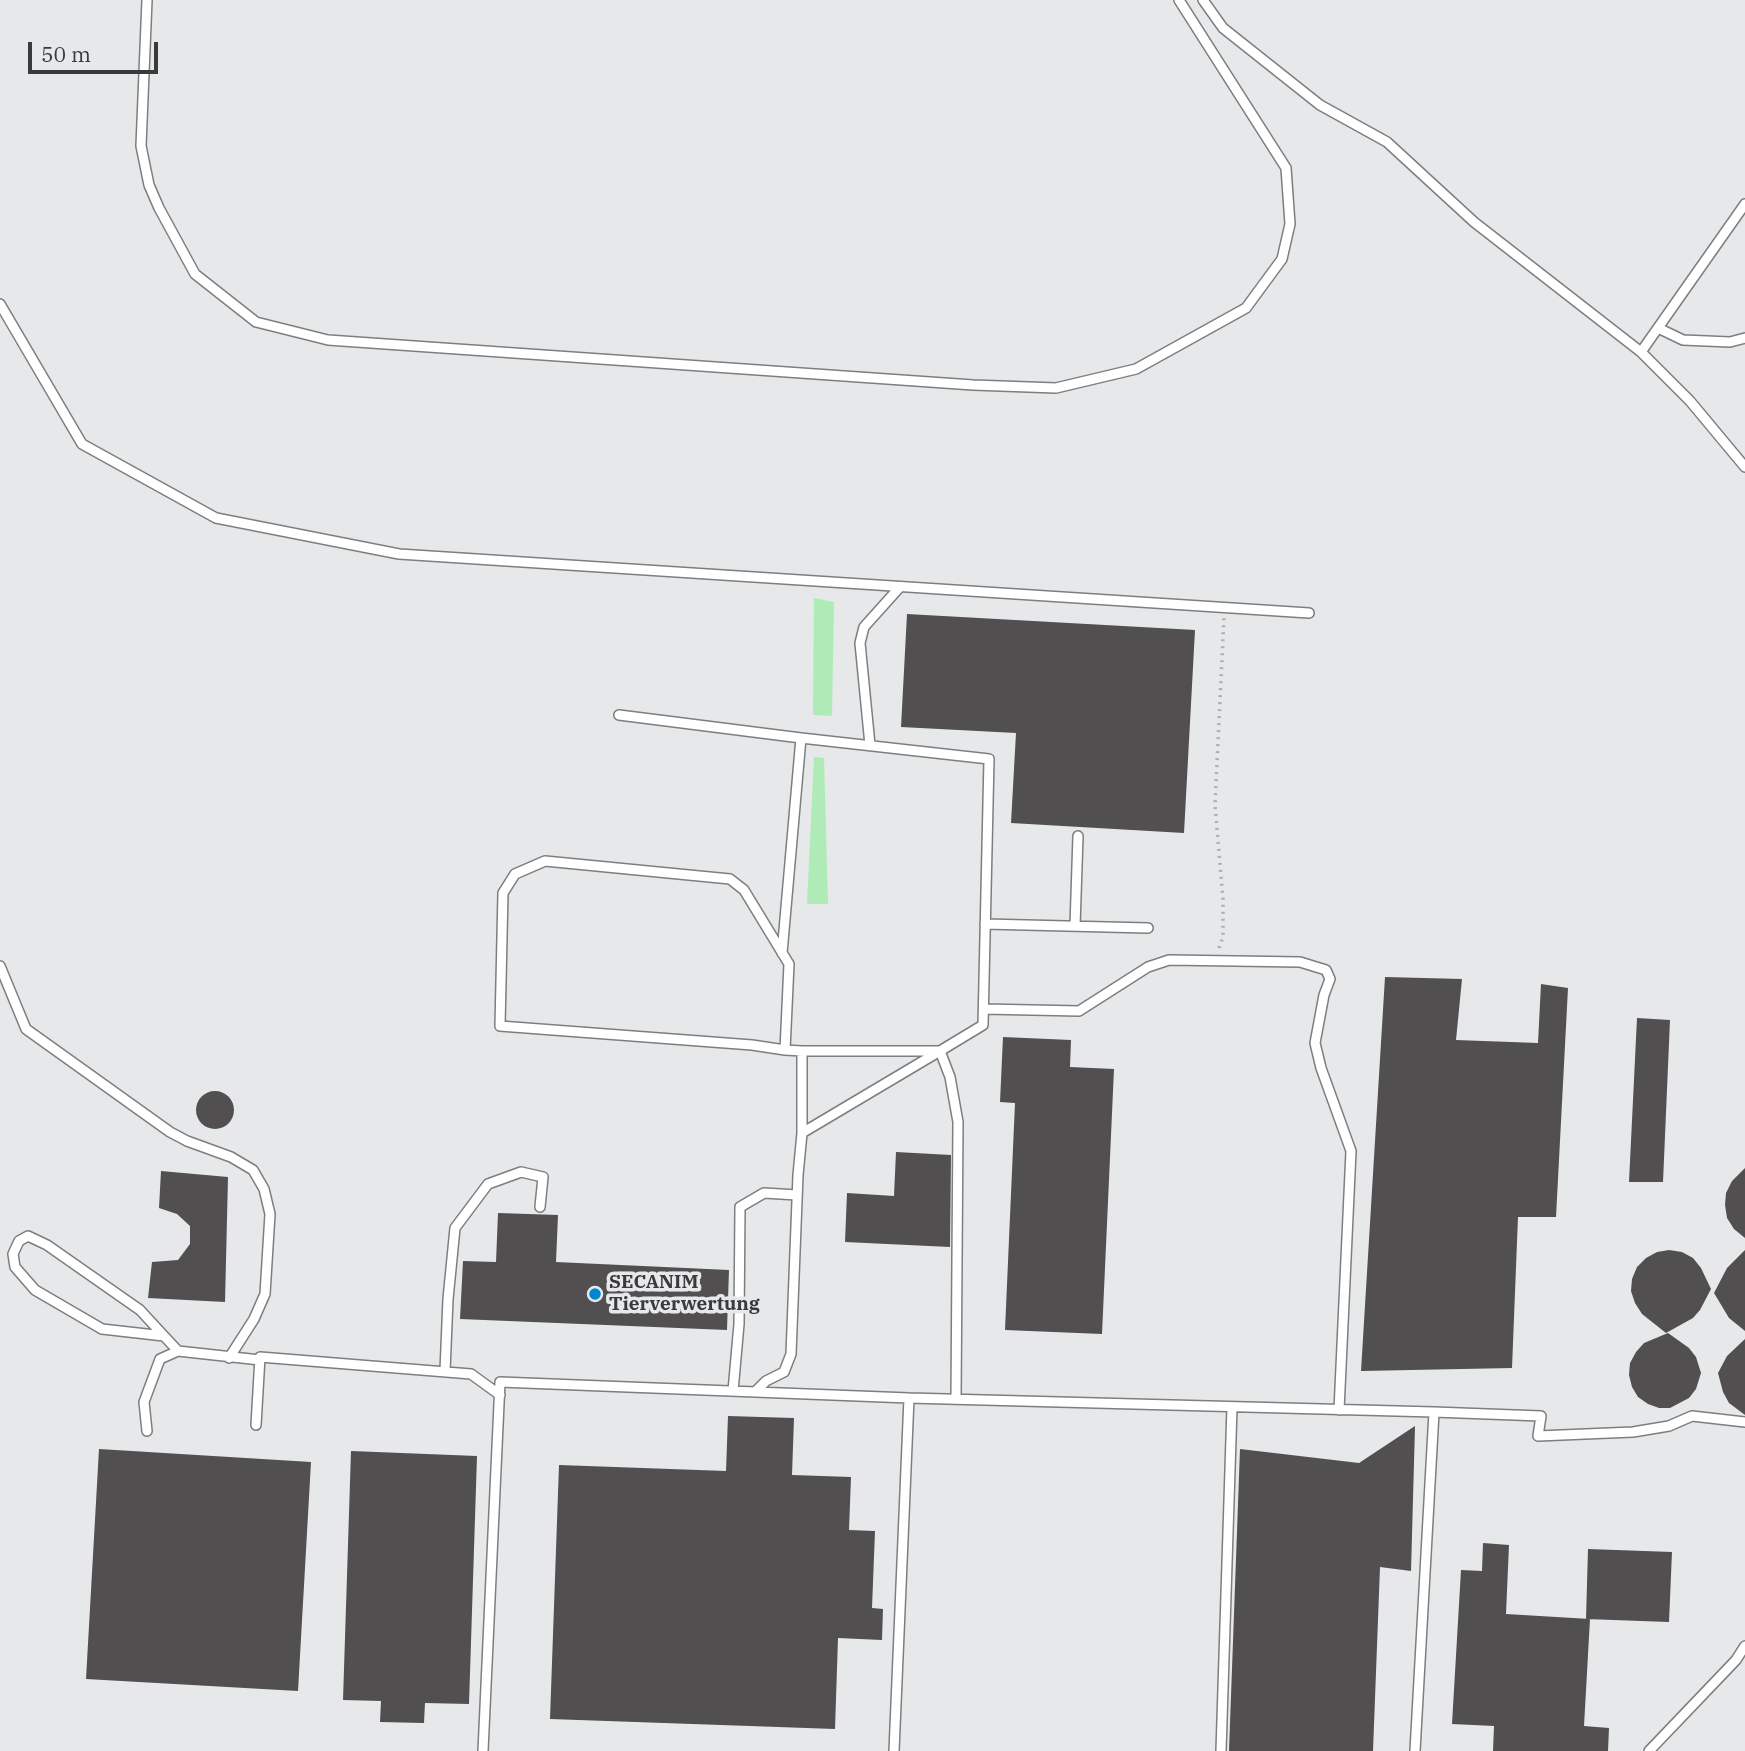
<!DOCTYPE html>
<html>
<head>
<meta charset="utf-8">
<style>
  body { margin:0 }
  #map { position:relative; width:1745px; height:1751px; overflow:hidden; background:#e7e8ea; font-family:"IBM Plex Serif",serif }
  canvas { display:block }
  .scale { position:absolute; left:28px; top:42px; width:130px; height:32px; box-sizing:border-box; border:4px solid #393a3b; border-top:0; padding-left:9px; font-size:21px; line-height:24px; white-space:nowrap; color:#393a3b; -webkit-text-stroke:5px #e7e8ea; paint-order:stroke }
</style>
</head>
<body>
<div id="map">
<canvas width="1745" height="1751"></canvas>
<div class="scale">50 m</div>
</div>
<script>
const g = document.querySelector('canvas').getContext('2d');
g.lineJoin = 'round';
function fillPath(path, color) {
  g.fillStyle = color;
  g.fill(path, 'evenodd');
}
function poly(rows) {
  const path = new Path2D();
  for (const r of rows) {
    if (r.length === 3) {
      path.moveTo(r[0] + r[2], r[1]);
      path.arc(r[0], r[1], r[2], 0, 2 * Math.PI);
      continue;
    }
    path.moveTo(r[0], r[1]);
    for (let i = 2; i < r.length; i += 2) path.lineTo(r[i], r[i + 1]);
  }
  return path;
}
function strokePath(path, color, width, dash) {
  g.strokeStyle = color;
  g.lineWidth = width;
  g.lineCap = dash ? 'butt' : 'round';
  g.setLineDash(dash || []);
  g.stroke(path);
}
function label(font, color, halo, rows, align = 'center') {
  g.font = font + ' "IBM Plex Serif",serif';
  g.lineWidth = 7;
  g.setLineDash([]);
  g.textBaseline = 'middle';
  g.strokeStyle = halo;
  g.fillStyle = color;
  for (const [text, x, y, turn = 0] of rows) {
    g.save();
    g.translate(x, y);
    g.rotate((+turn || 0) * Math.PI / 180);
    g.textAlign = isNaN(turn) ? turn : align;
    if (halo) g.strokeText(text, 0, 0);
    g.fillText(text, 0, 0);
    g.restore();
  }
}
fillPath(poly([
  [814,598,834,602,832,716,813,715],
  [814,757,824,758,828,904,807,904]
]), '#aeebb6');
fillPath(poly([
  [907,614,1195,630,1184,833,1011,823,1016,733,901,727],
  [1385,977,1462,979,1456,1040,1538,1043,1541,984,1568,988,1556,1217,1518,1217,1512,1368,1361,1371],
  [1637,1018,1670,1020,1663,1182,1629,1182],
  [1003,1037,1071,1040,1070,1067,1114,1069,1102,1334,1005,1330,1015,1103,1000,1102],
  [215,1110,19],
  [896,1152,951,1155,950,1247,845,1242,847,1193,894,1196],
  [1745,1168,1745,1238,1734,1229,1727,1218,1725,1205,1726,1193,1732,1181],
  [161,1171,228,1177,225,1302,148,1298,152,1262,178,1260,190,1244,190,1226,177,1214,159,1208],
  [498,1213,558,1215,556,1262,729,1270,727,1330,460,1319,463,1261,496,1262],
  [1669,1250,1682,1252,1693,1258,1701,1268,1711,1289,1700,1310,1693,1318,1666,1333,1642,1314,1635,1303,1631,1291,1632,1279,1637,1267,1646,1258,1657,1252],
  [1745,1250,1745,1331,1729,1318,1714,1293,1727,1268],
  [1668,1333,1689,1348,1696,1357,1701,1373,1696,1389,1689,1398,1670,1408,1659,1408,1648,1404,1638,1397,1632,1387,1629,1375,1630,1363,1636,1352,1644,1343],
  [1745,1339,1745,1415,1729,1403,1723,1392,1718,1373,1727,1356],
  [728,1416,794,1418,792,1475,851,1477,849,1530,875,1531,872,1608,883,1609,882,1640,838,1638,835,1729,550,1719,559,1465,726,1471],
  [1415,1426,1411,1571,1380,1567,1373,1751,1229,1751,1240,1449,1359,1463],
  [99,1449,311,1462,298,1691,86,1679],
  [351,1451,477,1456,469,1704,425,1703,424,1723,380,1722,381,1701,343,1700],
  [1483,1543,1509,1545,1506,1614,1590,1619,1584,1726,1609,1728,1608,1751,1493,1751,1494,1726,1452,1724,1461,1570,1482,1571],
  [1588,1549,1672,1552,1669,1622,1586,1619]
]), '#514f4f');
const lane = poly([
  [147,0,141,146,149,185,159,208,195,274,256,322,328,340,973,385,1056,388,1136,369,1246,308,1282,259,1290,224,1286,168,1179,0],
  [1203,0,1223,28,1320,105,1387,142,1474,222,1641,352,1690,401,1745,467],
  [0,304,82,444,216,518,399,554,1309,613],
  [1658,328,1683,340,1730,342,1745,338],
  [1641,352,1745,204],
  [619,715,801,738,782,953],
  [801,738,989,759,983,1025,940,1051,802,1051],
  [870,745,860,643,864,627,899,588],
  [985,924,1148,928],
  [1075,926,1078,836],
  [0,966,26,1029,170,1132,187,1141,231,1157,253,1170,264,1189,270,1214,265,1294,254,1319,229,1358],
  [984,1009,1079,1011,1148,967,1169,960,1300,962,1326,970,1330,979,1324,995,1315,1043,1321,1068,1351,1151,1339,1410],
  [785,1050,789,964,744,890,730,879,545,861,515,874,503,893,500,1026,752,1045,785,1050,802,1051,802,1133],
  [164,1336,102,1329,35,1290,15,1267,13,1254,19,1241,28,1236,47,1245,140,1310,164,1336,178,1351],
  [445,1371,448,1299,455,1228,488,1184,521,1172,543,1177,540,1207],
  [733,1391,739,1324,740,1207,764,1193,797,1195],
  [755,1392,766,1381,784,1372,791,1354,798,1175,802,1133,940,1051,950,1077,958,1122,956,1399],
  [256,1425,260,1357,471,1374,500,1395],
  [147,1431,144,1402,160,1359,178,1351,260,1360],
  [483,1751,500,1382,909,1398],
  [894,1751,909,1398,1434,1412],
  [1221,1751,1232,1407],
  [1415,1751,1434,1412,1541,1416,1538,1436,1633,1432,1669,1426,1692,1416,1745,1422],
  [1649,1751,1736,1660,1745,1646]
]);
strokePath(lane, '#7c7e7f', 12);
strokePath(poly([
  [1219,948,1223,937,1223,899,1215,805,1224,617]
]), '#adaeaf', 3.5, [2, 5]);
strokePath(lane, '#fff', 9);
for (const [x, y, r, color] of [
  [595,1294,7,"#0086cd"]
]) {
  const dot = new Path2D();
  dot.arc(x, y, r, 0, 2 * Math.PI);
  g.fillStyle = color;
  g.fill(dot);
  strokePath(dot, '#e7e8ea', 2.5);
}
label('bold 19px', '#393a3b', '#e7e8ea', [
  ["SECANIM",609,1283],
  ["Tierverwertung",609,1305]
], 'left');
</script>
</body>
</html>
